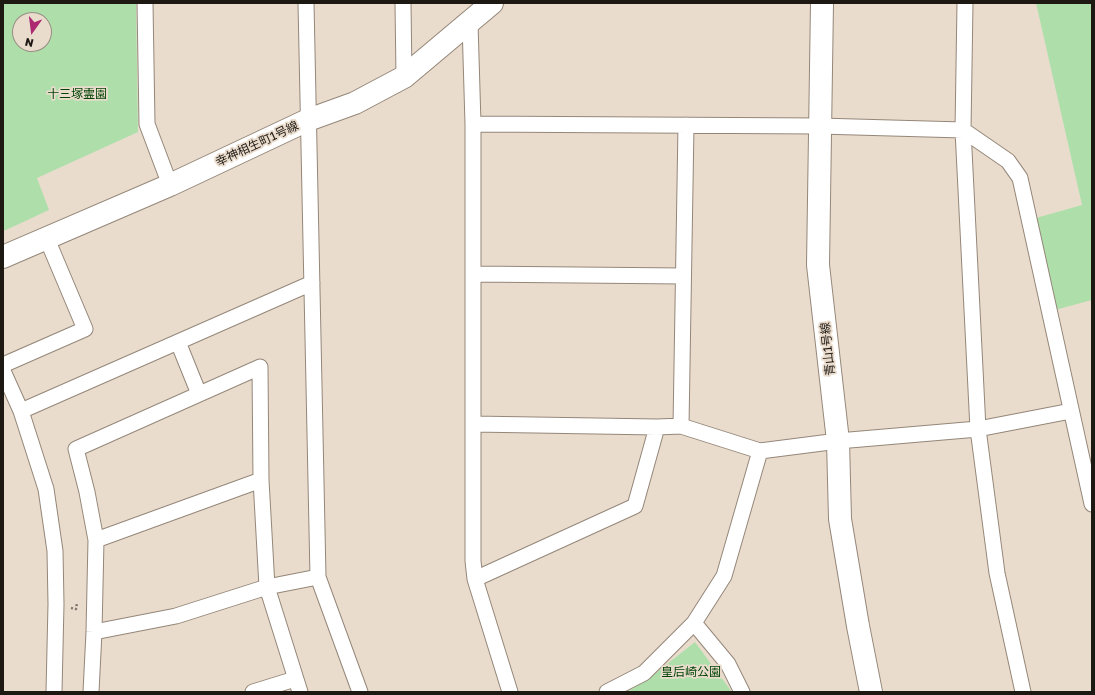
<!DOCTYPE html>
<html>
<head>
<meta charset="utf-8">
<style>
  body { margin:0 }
  #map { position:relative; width:1095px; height:695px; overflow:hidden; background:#eadccd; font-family:"Golos Text",sans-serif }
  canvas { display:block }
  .frame { position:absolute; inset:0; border:4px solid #1d1812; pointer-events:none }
  .north { position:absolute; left:12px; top:12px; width:40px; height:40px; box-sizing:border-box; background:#eadccd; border:1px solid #988e82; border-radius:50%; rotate:194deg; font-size:11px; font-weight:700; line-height:16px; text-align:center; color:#1d1812 }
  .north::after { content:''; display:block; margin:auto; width:14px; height:18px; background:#ac2870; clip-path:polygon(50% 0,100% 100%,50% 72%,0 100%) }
</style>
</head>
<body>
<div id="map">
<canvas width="1095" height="695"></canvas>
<div class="frame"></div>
<div class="north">N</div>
</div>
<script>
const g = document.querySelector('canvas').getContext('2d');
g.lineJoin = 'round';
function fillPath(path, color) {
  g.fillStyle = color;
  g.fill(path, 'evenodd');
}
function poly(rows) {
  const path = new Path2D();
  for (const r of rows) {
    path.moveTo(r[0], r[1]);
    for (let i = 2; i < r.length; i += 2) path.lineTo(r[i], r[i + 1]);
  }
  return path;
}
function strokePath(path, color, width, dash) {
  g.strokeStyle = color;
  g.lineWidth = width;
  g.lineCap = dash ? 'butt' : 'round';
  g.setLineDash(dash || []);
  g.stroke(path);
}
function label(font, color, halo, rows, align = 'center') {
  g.font = font + ' "Golos Text","Noto Sans JP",sans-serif';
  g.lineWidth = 3.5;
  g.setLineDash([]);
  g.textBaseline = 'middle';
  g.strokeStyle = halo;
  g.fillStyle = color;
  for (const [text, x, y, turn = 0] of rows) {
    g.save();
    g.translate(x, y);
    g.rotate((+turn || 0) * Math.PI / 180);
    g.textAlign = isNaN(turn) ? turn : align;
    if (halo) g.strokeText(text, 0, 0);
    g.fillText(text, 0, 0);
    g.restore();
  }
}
fillPath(poly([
  [3,3,136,3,138,132,37,178,49,210,6,230,3,230],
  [20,20,44,20,44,44,20,44],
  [1036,3,1092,3,1092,300,1055,310,1036,218,1082,205],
  [695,642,732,692,627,692,648,679]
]), '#aedfab');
const street = poly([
  [145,3,147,124,170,185],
  [306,3,318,577,360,692],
  [403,3,404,77],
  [965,3,963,130,978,429,997,573,1023,692],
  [470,23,473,124,819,126,963,130,1008,161,1020,178,1092,504],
  [473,124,473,561,475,579,510,692],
  [473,274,683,276],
  [178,342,199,394],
  [3,365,85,329,47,239],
  [3,371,21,411,46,489,55,551,56,604,54,692],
  [21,411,312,283],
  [473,424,657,427,681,426,760,451,838,441,978,429,1071,411],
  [681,426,686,125],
  [96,540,261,480],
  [475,579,635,506,657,427],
  [694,623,728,664,742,692],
  [94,632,176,616,267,587,318,577],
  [91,692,94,632,96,540,87,492,76,449,260,367,261,480,267,587,300,692],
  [253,692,295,679],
  [607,692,644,673,694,623,724,576,760,451]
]);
const secondary = poly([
  [822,3,818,265,838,441,840,519,858,626,871,692],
  [3,257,170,185,308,120,355,103,404,77,492,3]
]);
strokePath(street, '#948779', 17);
strokePath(secondary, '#948779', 24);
strokePath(poly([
  [71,608,76,609,77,603]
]), '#7f766c', 2.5, [2, 2]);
strokePath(street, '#fff', 15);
strokePath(secondary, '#fff', 22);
label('12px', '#004405', '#eadccd', [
  ["十三塚霊園",77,94],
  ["皇后崎公園",691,672]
]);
label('12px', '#1d1812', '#eadccd', [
  ["幸神相生町1号線",257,144,-25],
  ["青山1号線",828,349,-96]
]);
</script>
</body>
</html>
